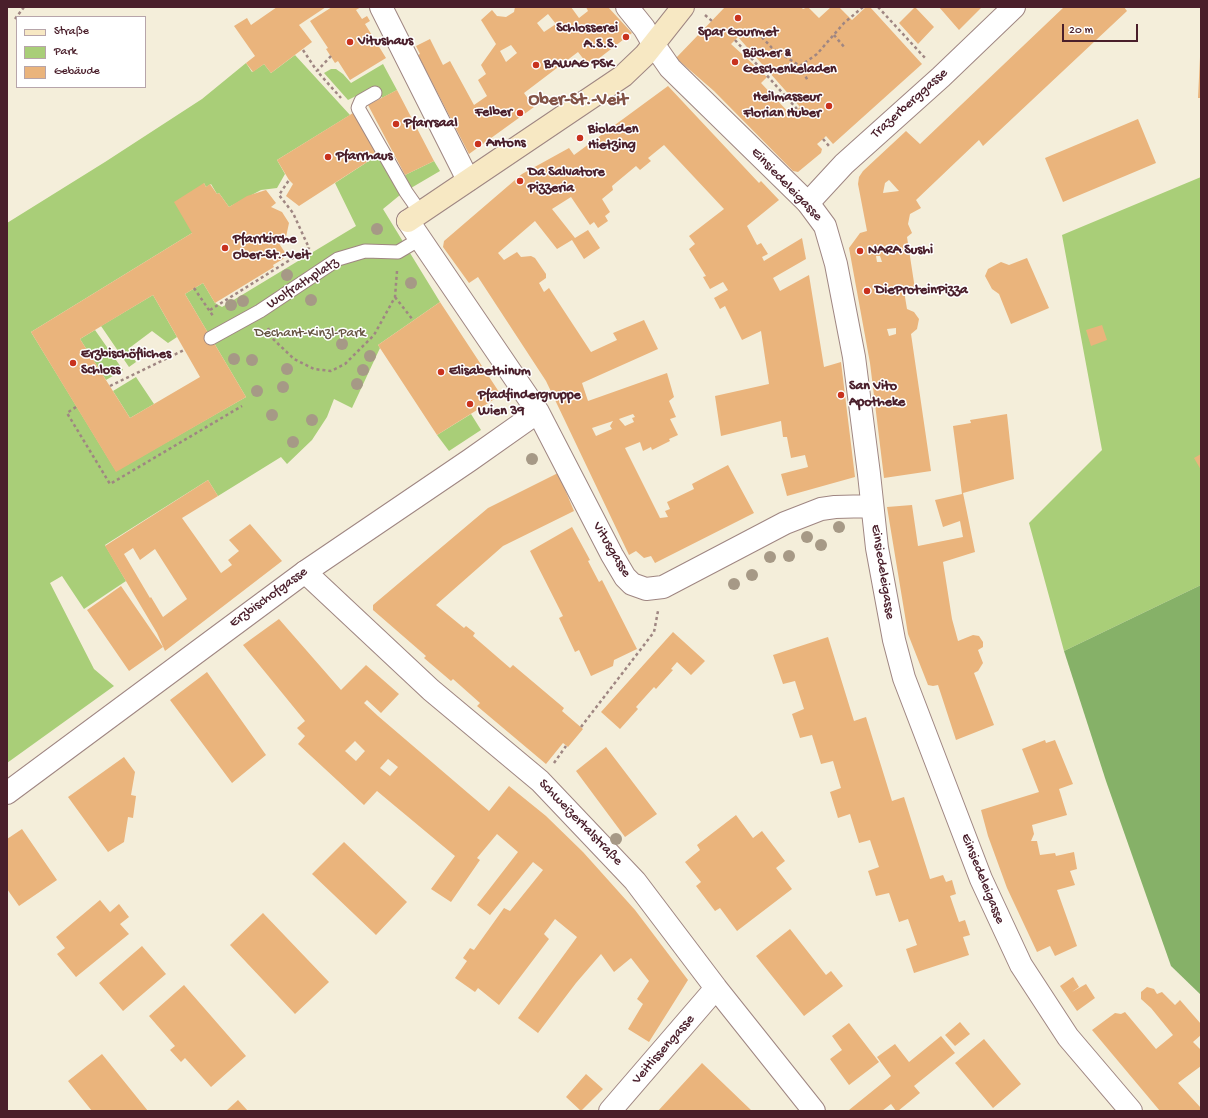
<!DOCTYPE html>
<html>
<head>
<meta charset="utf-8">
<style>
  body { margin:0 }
  #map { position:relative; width:1208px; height:1118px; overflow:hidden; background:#f4eeda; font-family:"Gochi Hand",sans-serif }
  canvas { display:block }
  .frame { position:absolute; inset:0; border:8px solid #4a1f2b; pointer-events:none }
  .legend { position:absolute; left:16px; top:16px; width:130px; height:72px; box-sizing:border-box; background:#fff; border:1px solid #b7a5aa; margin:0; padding:5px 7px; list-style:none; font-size:12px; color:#4a1f2b }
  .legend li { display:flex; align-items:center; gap:8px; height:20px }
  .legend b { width:20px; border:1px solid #b7a5aa }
  .scale { position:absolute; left:1062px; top:24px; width:76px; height:18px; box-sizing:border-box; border:2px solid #4a1f2b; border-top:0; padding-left:5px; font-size:12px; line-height:14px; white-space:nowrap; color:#4a1f2b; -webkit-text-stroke:3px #fff; paint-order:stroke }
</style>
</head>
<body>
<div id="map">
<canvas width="1208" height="1118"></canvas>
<div class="frame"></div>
<ul class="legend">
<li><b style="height:5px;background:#f7e8c3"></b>Straße</li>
<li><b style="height:11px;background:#a9ce78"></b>Park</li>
<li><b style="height:11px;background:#eab47c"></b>Gebäude</li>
</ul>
<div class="scale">20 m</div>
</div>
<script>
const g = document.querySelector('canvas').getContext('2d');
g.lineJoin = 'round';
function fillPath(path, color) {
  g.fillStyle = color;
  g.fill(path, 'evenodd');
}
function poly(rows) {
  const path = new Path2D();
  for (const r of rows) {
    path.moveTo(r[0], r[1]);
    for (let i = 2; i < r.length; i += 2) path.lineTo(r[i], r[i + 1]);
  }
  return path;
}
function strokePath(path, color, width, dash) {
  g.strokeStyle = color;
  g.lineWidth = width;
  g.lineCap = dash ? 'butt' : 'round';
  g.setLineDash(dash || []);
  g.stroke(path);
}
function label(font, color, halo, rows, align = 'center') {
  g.font = font + ' "Gochi Hand",sans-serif';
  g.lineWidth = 3;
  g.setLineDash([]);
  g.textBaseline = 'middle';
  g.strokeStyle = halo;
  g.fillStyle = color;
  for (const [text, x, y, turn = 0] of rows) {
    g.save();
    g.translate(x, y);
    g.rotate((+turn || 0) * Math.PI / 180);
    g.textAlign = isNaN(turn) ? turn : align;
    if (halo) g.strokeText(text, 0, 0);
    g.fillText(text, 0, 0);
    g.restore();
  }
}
fillPath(poly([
  [295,55,350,115,277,160,285,174,277,188,261,190,229,207,219,193,217,194,211,184,206,187,204,183,192,233,31,332,116,471,246,397,185,294,203,283,215,303,222,307,356,226,335,183,378,155,400,195,383,209,440,302,378,345,380,348,352,408,334,399,327,417,312,440,287,464,281,457,218,496,208,480,105,545,126,581,84,609,62,576,50,583,94,669,114,686,7,763,7,223,105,162,202,99,246,63,252,72,264,64,271,73],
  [383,64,397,90,382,98,376,86,348,100,324,73,331,69,336,69,343,74,351,83],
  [434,161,440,171,411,188,405,175],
  [1201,177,1201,585,1064,651,1029,523,1102,450,1062,235],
  [153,295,177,337,168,343,152,331,128,349,136,362,129,367,101,326],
  [95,330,123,370,106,380,80,339],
  [136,377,154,404,130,418,113,391],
  [471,414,481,430,449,451,437,435]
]), '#a9ce78');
fillPath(poly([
  [1201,585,1201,995,1171,966,1106,781,1064,651]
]), '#86b168');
fillPath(poly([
  [277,7,326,7,299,25,312,42,271,73,264,64,253,72,246,63,255,56,234,26,247,18,251,25],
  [332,7,361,7,356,10,362,19,367,16,370,21,365,24,386,58,350,80,338,61,335,63,326,49,328,48,310,21],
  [515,7,571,7,579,18,588,11,586,7,608,7,632,33,589,66,578,52,524,93,534,107,469,154,418,55,420,54,416,46,430,39,443,65,450,61,474,105,487,96,478,80,486,74,481,65,496,44,481,20,492,10,497,16,506,17,514,12],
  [548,14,556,24,544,32,537,23],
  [511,45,517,53,506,62,500,51],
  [725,7,801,7,803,9,808,7,819,18,831,7,839,7,852,20,866,7,870,7,922,64,833,144,826,136,823,139,817,144,822,149,821,153,798,172,793,171,714,91,676,58],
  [738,37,800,107,791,115,761,83,767,77,731,44],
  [915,7,934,27,918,44,899,23],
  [939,7,982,7,959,30],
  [1064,7,1124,7,1127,11,983,146,979,140,916,200,921,208,910,214,908,224,912,233,907,237,915,289,904,291,907,309,914,312,919,319,917,329,911,334,931,471,884,478,870,363,849,248,860,233,867,231,858,184,859,177,863,171,906,131,920,144],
  [889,180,899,191,883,193,885,183],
  [876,256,880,256,882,262,877,262],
  [896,328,896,334,889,336,887,329],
  [1200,57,1201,57,1201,98,1198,98],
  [668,86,759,183,761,181,779,200,747,226,757,245,761,243,768,254,762,257,764,261,802,238,806,259,773,278,780,291,809,275,824,367,841,362,855,477,787,496,781,474,808,467,805,455,791,458,787,437,783,437,781,421,721,436,715,396,769,384,761,331,742,340,725,306,720,309,714,298,728,290,723,282,710,289,703,277,706,276,689,249,695,244,689,236,724,209,664,145,648,158,651,161,640,170,636,166,612,186,613,190,602,199,610,212,605,216,608,221,598,228,594,222,590,225,571,197,552,209,575,238,588,230,600,248,584,259,572,240,557,249,535,221,498,253,504,260,517,252,521,257,531,256,535,258,546,274,546,278,539,283,544,292,549,288,591,352,617,340,613,333,644,320,658,349,582,383,588,401,667,373,674,397,669,401,676,417,670,419,678,435,669,439,670,441,652,450,651,447,643,451,640,442,625,448,660,518,668,517,665,511,670,509,667,502,694,489,692,484,728,465,754,513,655,563,651,556,644,558,636,551,629,555,546,381,478,277,469,283,443,247,444,241,522,174,569,148,574,155],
  [633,414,635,417,632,418,634,422,625,426,619,419],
  [613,421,610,426,612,429,596,436,592,428],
  [397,90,434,161,405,175,368,105],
  [353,113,378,155,299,206,286,196,293,184,289,180,277,160],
  [1138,119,1156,163,1063,202,1045,158],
  [204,183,206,187,210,184,217,194,219,193,229,207,247,196,266,190,276,203,271,207,282,212,289,223,286,237,278,242,286,254,283,259,273,265,274,267,215,303,203,283,185,294,246,397,116,472,31,332,192,233,174,202],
  [153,295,200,377,130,418,80,339],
  [1027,258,1049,308,1011,324,999,294,992,289,985,276,988,269,1001,262,1009,265],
  [440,302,501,395,437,435,378,345],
  [1102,325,1107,340,1091,346,1086,330],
  [1007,414,1014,479,963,493,975,552,943,562,952,619,958,641,973,635,979,636,983,642,983,647,978,650,983,663,978,671,974,673,994,725,956,740,938,685,933,686,928,685,908,634,887,507,912,505,918,546,963,537,960,521,943,527,935,500,962,494,953,426,971,423,970,420],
  [1201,454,1201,470,1194,458],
  [558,473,574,511,503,546,436,605,464,628,466,626,475,633,473,636,510,668,513,665,564,708,562,711,583,729,568,747,563,743,546,764,477,706,480,703,453,679,451,681,424,658,426,656,373,610,373,605,488,508],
  [208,480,218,496,182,518,221,573,232,565,228,560,239,551,229,540,250,524,282,561,165,651,157,633,105,546],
  [133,548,140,560,155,549,187,599,163,617,151,597,150,598,124,554],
  [572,527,590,560,588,561,599,582,602,580,637,649,614,660,613,666,591,676,579,650,575,652,559,618,563,616,530,551],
  [121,586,163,647,129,671,87,610],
  [279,619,341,690,366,665,399,694,381,713,367,700,364,703,378,716,489,811,509,786,546,816,583,852,635,910,688,980,649,1042,628,1029,643,1004,637,999,649,981,631,958,614,972,601,954,576,983,538,1033,518,1018,577,937,555,919,544,934,549,939,499,1005,478,988,475,992,455,978,467,961,463,958,470,948,474,950,504,908,510,911,543,870,533,862,490,915,477,905,518,852,497,834,477,858,480,860,451,902,431,889,455,856,377,791,364,805,298,744,305,736,297,728,305,721,243,645],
  [355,741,365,751,356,761,345,751],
  [388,759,398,767,390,776,380,768],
  [673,632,705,661,691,675,677,662,671,669,673,670,656,689,654,687,636,707,638,709,620,729,601,712],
  [828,637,854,721,866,717,892,801,904,797,930,879,943,875,946,882,952,880,956,894,950,896,959,922,965,920,970,935,963,937,969,955,914,973,906,949,917,945,908,919,899,922,889,893,876,896,868,871,879,867,870,840,859,843,850,814,838,818,830,792,841,788,833,761,821,764,812,735,800,738,792,714,804,709,795,681,783,684,773,655],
  [207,672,266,755,232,783,170,700],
  [1045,740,1046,743,1055,740,1073,784,1059,789,1067,815,1032,825,1034,834,1031,841,1037,841,1040,855,1055,853,1056,856,1074,852,1077,869,1070,871,1075,885,1057,890,1077,946,1055,956,1050,946,1037,952,1007,888,988,836,981,810,1039,792,1022,749],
  [606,747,657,814,625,837,576,771],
  [124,757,135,772,131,795,136,796,133,818,128,817,124,842,108,852,68,797],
  [736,815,753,838,762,831,785,861,776,868,792,889,737,931,720,908,715,911,696,886,701,882,685,862,700,850,697,845],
  [22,829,57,880,19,906,7,889,7,839],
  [344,842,407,902,376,935,312,874],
  [100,900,110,912,119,904,129,917,120,924,129,934,76,977,57,954,65,948,56,937],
  [263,913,329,982,295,1014,230,945],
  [790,929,826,975,831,971,843,986,804,1016,756,956],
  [142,946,166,974,123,1011,99,983],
  [1073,977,1079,987,1072,992,1086,984,1095,998,1077,1011,1060,986],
  [184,985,246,1056,211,1087,185,1058,181,1062,170,1050,175,1046,149,1016],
  [1147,987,1154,989,1157,994,1162,992,1175,1005,1180,1000,1201,1024,1201,1035,1193,1042,1201,1050,1201,1066,1178,1083,1201,1108,1201,1111,1160,1111,1092,1030,1115,1013,1121,1014,1125,1012,1156,1049,1173,1035,1151,1008,1141,999,1141,992],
  [960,1022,970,1034,955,1046,945,1035],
  [849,1023,879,1062,849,1085,830,1059,842,1050,832,1036],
  [941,1036,955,1053,914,1086,920,1093,898,1111,896,1111,891,1104,882,1111,850,1111,849,1110,891,1076,877,1057,895,1044,909,1062],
  [984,1039,1021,1084,993,1108,955,1063],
  [102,1054,148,1111,92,1111,68,1081],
  [702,1063,752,1111,658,1111],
  [586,1074,603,1089,581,1111,566,1097],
  [238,1100,248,1111,226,1111]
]), '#eab47c');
const service = poly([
  [375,93,361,101,358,108,406,192,420,212],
  [211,338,260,311,338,259,365,251,398,252,420,239]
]);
const minor = poly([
  [381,7,468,180],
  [627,7,644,28,654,45],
  [808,203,844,164,941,77,1014,7],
  [305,572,431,690,540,781,635,881,716,988,814,1111],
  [610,1111,716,988]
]);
const tertiary = poly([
  [654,45,670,68,808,203,825,226,836,264,854,357,869,474,877,548,894,640,904,678,981,879,1021,965,1068,1037,1131,1111],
  [408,221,538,412,612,555,625,577,632,584,646,589,663,587,785,523,821,509,835,507,872,506],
  [7,793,305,572,470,460,538,412]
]);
const secondary = poly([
  [408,221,623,76,645,55,683,7]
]);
strokePath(service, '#9f8682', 15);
strokePath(minor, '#9f8682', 24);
strokePath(tertiary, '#9f8682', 24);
strokePath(secondary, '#9f8682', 24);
strokePath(poly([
  [878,7,926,59],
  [705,15,712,21],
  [15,19,24,7],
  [746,30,758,33,772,48,800,66,817,54,844,23,863,7],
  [834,35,845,48],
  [735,40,797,109],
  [303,50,317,71],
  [331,56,317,71,341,98],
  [800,66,808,81],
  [823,139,829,146],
  [194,288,213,316],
  [395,297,413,320],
  [210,310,309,248,293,213,279,195,289,180],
  [268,328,272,338,294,359,314,369,331,371,345,364,374,335,395,297,397,271],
  [110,386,184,350],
  [76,407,67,413,110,484,242,406],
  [478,412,488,406],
  [581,727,654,632,658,611],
  [554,763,566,746]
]), '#9f8682', 2.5, [3, 3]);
strokePath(service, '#fff', 13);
strokePath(minor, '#fff', 22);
strokePath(tertiary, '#fff', 22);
strokePath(secondary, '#f7e8c3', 22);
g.fillStyle = '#a69986';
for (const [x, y] of [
  [377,229],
  [287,275],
  [411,283],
  [311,300],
  [243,301],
  [231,305],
  [342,344],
  [370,356],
  [234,359],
  [252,360],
  [287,369],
  [363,370],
  [357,384],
  [283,387],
  [257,391],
  [272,415],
  [312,420],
  [293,442],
  [532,459],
  [839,527],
  [807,537],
  [821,545],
  [789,556],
  [770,557],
  [752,575],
  [734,584],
  [616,839]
]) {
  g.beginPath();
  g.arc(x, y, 6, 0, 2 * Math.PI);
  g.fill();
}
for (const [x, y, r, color] of [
  [738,18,4,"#c8321e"],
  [626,37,4,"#c8321e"],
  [350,42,4,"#c8321e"],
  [735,62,4,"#c8321e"],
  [536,65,4,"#c8321e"],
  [829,106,4,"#c8321e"],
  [520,113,4,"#c8321e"],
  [396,124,4,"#c8321e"],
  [580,138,4,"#c8321e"],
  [478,144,4,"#c8321e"],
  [328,157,4,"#c8321e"],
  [520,181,4,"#c8321e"],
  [225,248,4,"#c8321e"],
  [860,251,4,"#c8321e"],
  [867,291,4,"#c8321e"],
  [73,363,4,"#c8321e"],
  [441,372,4,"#c8321e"],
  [841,395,4,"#c8321e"],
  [470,404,4,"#c8321e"]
]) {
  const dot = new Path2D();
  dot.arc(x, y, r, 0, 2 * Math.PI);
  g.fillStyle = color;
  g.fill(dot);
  strokePath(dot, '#fff', 1.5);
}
label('bold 14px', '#4a1f2b', '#fff', [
  ["Schlosserei",618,29,"right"],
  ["A.S.S.",618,45,"right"],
  ["Spar Gourmet",738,33,"center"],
  ["Vitushaus",358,42],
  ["Bücher &",743,54],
  ["Geschenkeladen",743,70],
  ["BAWAG PSK",544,65],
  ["Heilmasseur",821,98,"right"],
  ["Florian Huber",821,114,"right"],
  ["Felber",512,113,"right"],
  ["Pfarrsaal",404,124],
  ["Bioladen",588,130],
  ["Hietzing",588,146],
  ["Antons",486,144],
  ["Pfarrhaus",336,157],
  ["Da Salvatore",528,173],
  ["Pizzeria",528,189],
  ["Pfarrkirche",233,240],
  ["Ober-St.-Veit",233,256],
  ["NARA Sushi",868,251],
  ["DieProteinPizza",875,291],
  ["Erzbischöfliches",81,355],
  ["Schloss",81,371],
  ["Elisabethinum",449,372],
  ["San Vito",849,387],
  ["Apotheke",849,403],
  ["Pfadfindergruppe",478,396],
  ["Wien 39",478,412]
], 'left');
label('14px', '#4a1f2b', '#fff', [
  ["Trazerberggasse",910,104,-42],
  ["Einsiedeleigasse",786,185,46],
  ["Wolfrathplatz",303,284,-33],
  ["Vitusgasse",611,550,59],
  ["Einsiedeleigasse",882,572,81],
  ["Erzbischofgasse",269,598,-36],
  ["Schweizertalstraße",580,823,46],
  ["Einsiedeleigasse",982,879,68],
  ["Veitlissengasse",664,1050,-49]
]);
label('14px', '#665442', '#fff', [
  ["Dechant-Kinzl-Park",310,334]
]);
label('bold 18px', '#825347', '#fff', [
  ["Ober-St.-Veit",578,101]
]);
</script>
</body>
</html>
